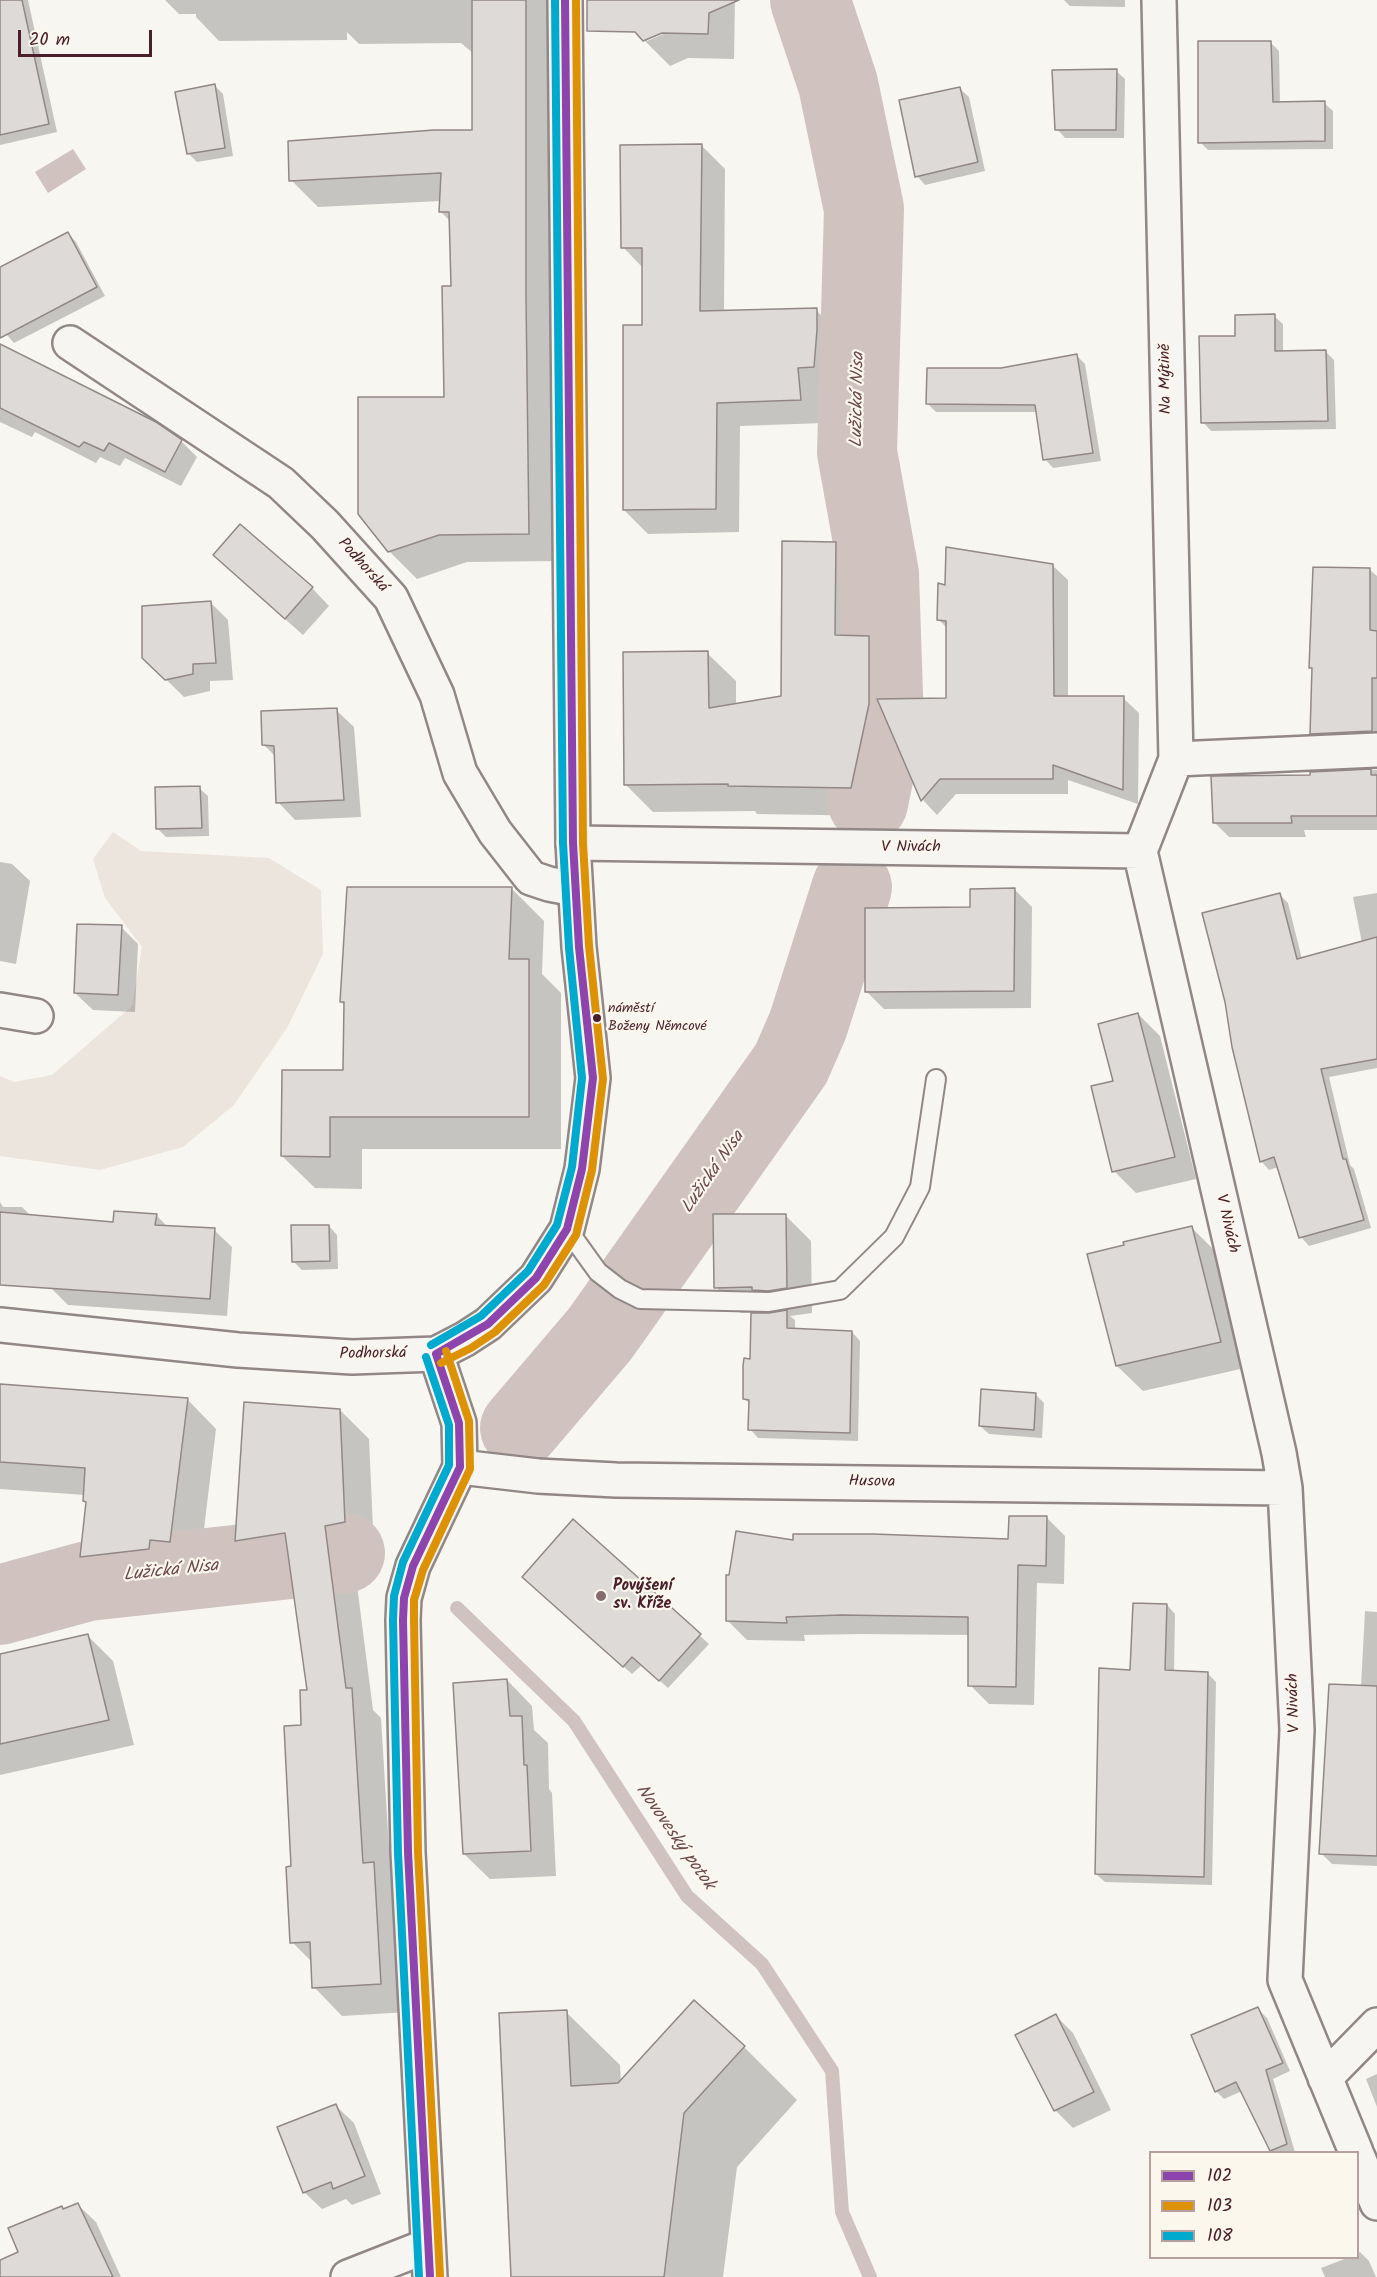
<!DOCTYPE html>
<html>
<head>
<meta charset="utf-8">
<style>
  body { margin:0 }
  #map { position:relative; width:1377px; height:2277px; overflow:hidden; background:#f8f6f0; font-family:Kalam,sans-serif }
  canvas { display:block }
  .legend { position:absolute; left:1149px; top:2151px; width:210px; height:108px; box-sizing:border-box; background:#fbf7ec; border:2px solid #b4a19f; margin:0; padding:8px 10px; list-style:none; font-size:18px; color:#4a1f2b }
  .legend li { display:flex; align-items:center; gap:12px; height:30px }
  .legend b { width:30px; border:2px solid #b4a19f }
  .scale { position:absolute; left:18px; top:30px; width:134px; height:27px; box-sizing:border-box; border:3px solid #4a1f2b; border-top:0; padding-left:8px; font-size:18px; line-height:21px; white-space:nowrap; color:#4a1f2b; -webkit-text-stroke:4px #fbf7ec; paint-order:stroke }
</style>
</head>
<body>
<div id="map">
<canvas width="1377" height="2277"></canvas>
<ul class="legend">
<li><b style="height:8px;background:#8e44ad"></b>102</li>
<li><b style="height:8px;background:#dd9206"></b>103</li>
<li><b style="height:8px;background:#00a9ce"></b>108</li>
</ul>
<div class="scale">20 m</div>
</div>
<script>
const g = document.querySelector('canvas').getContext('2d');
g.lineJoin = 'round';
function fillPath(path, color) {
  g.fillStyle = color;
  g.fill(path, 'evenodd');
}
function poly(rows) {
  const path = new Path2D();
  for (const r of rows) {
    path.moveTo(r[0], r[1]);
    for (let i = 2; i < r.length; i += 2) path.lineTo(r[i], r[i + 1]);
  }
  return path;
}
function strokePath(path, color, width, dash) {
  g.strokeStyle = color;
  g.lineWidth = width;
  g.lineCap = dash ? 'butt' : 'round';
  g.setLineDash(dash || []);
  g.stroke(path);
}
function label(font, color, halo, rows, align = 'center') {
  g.font = font + ' Kalam,sans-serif';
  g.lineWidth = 4.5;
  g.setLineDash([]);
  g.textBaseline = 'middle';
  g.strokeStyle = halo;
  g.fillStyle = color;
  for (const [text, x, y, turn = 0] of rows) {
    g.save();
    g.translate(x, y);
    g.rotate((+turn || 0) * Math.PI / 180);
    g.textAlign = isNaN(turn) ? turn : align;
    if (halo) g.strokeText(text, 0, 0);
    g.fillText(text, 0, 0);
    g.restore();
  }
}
fillPath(poly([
  [113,832,141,851,269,858,321,890,323,954,287,1028,234,1105,183,1147,100,1170,0,1156,0,1076,14,1082,52,1075,132,1006,142,947,105,898,93,859]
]), '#ece5de');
fillPath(poly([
  [73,149,86,169,48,193,35,172]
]), '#d0c3bf');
fillPath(poly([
  [0,0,28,0,57,132,0,145],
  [165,0,553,0,556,561,467,562,417,579,389,551,445,399,453,287,451,222,440,211,441,201,318,207,291,180,474,132,474,54,461,43,359,44,347,32,347,40,219,41,196,17,196,14,179,14],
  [624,0,735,0,734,59,688,58,670,66,644,40],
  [668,29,670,31,647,41,647,38],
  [1064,0,1125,0,1125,7,1070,6],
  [1271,43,1279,51,1280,103,1324,103,1333,111,1333,149,1208,150,1200,142],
  [1116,71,1125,79,1124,138,1065,138,1057,129],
  [215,86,223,94,233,156,197,162,188,153],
  [960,89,969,97,985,171,925,185,917,176],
  [701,145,725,169,724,312,816,310,840,334,838,390,821,392,824,423,740,426,739,532,648,534,624,510,643,327,643,268,623,247],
  [68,233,76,242,105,296,14,343,6,334,0,323,0,269],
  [1274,316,1283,324,1283,352,1325,351,1334,360,1336,429,1211,431,1203,422,1236,337],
  [1077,356,1085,364,1101,461,1053,468,1045,459,1038,412,936,412,928,404,1001,369],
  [0,359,181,441,197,457,181,486,125,458,120,466,100,457,96,463,35,432,32,437,0,422],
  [835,543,863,571,862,638,869,638,897,666,897,700,947,700,947,628,938,619,947,586,1052,565,1068,580,1068,698,1123,698,1139,713,1138,804,1068,780,1068,794,956,794,937,815,923,800,896,737,879,816,757,814,755,811,653,812,625,784,707,653,736,681,736,705,782,697],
  [1370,570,1377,576,1377,746,1326,748,1312,734,1313,670,1310,667],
  [232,572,312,588,329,606,303,635],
  [210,602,228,620,233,680,210,681,210,691,184,697,143,657],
  [336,710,354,727,361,817,295,820,278,802,276,757,264,745],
  [1377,770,1377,830,1304,830,1306,837,1229,837,1215,823,1311,777,1311,773],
  [199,788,208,796,209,836,166,837,157,828],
  [0,862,12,864,30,881,16,964,0,961],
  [511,888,544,921,542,974,561,993,561,1149,362,1149,362,1189,315,1188,282,1156,345,1072,345,1006,341,1002],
  [1014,889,1032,907,1031,1008,884,1009,866,991,972,908],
  [1377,893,1377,1068,1329,1077,1350,1165,1354,1169,1371,1228,1309,1246,1301,1237,1278,1167,1269,1170,1261,1161,1280,895,1288,903,1302,959,1362,943,1353,897],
  [121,927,138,944,135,1012,93,1010,75,993],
  [1138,1014,1160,1036,1196,1179,1136,1193,1114,1171,1114,1082],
  [0,1202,3,1207,22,1207,46,1231,0,1263],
  [156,1215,168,1227,214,1230,232,1247,227,1316,68,1305,50,1287],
  [785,1215,811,1241,812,1313,790,1316,795,1320,795,1330,852,1332,860,1341,858,1441,758,1438,750,1429,750,1404,745,1399,751,1360,753,1313,741,1313,716,1287],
  [329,1226,337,1235,338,1269,302,1270,293,1261],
  [1191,1227,1217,1253,1245,1368,1143,1391,1117,1366],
  [0,1385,187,1399,216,1429,199,1571,179,1569,178,1578,111,1586,82,1557,88,1504,85,1501,85,1495,0,1489],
  [1035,1394,1044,1403,1042,1438,989,1434,980,1426],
  [340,1410,369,1439,374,1551,353,1554,373,1710,381,1718,391,1881,403,1892,409,2012,342,2016,314,1987,313,1963,292,1942,292,1868,303,1726,308,1691,291,1565,265,1569,237,1541],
  [1046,1517,1065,1536,1064,1584,1037,1583,1034,1705,989,1704,970,1685,970,1635,861,1634,804,1635,805,1641,747,1640,728,1621,794,1542,1009,1540],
  [574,1521,709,1644,668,1688,642,1665,632,1674,532,1585],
  [1167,1605,1175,1614,1174,1672,1208,1674,1216,1682,1212,1885,1105,1882,1096,1874,1132,1672],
  [1365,1611,1377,1612,1377,1866,1332,1864,1321,1853,1361,1686],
  [88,1636,113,1661,134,1745,0,1775,0,1656],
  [507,1680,532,1706,534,1730,548,1743,549,1789,552,1793,556,1876,490,1879,464,1854],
  [1258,2009,1267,2018,1290,2071,1273,2079,1295,2152,1273,2152,1271,2150,1242,2091,1224,2099,1216,2091],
  [566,2012,620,2065,621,2083,744,2047,797,2100,737,2167,723,2277,513,2277],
  [1056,2016,1073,2033,1111,2110,1073,2128,1055,2110],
  [1377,2074,1377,2107,1366,2079],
  [336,2106,354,2123,381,2194,352,2205,346,2199,322,2209,304,2192],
  [78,2205,96,2222,121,2277,15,2277,64,2211],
  [1360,2252,1369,2261,1376,2277,1325,2277,1321,2268,1347,2258,1358,2258,1358,2253]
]), '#0003');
strokePath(poly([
  [457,1608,574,1721,687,1896,762,1964,832,2071,842,2212,870,2277]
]), '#d0c3bf', 14);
strokePath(poly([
  [810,0,838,84,864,209,857,452,879,574,884,724,868,803],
  [520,1428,600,1334,791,1064,808,1025,852,887],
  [0,1605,88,1581,345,1553]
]), '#d0c3bf', 80);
const building = poly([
  [0,0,22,0,49,124,0,135,0,0],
  [472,0,526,0,526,296,529,534,439,535,388,552,358,514,358,397,444,397,442,286,451,286,449,212,439,212,441,173,289,181,288,141,434,130,472,130,472,0],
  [587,0,739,0,709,13,708,34,662,33,643,41,635,32,587,31,587,0],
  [1198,41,1271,41,1273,102,1325,101,1325,141,1198,143,1198,41],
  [1117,69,1116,130,1055,130,1052,70,1117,69],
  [215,84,225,148,187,154,175,92,215,84],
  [960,87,978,162,915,177,899,100,960,87],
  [702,144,700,311,817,308,817,330,814,367,798,368,801,400,717,403,716,509,623,510,623,325,642,325,642,248,621,248,620,145,702,144],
  [68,232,97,287,0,338,0,267,68,232],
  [1275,314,1275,351,1326,350,1328,421,1201,423,1199,336,1235,336,1235,315,1275,314],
  [0,344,156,422,182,440,165,472,109,443,104,451,84,442,79,447,0,408,0,344],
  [1077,354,1093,453,1043,460,1035,405,926,404,927,368,1001,368,1077,354],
  [240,524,313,587,285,619,213,555,240,524],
  [782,541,836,542,835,635,869,636,869,704,851,788,728,786,728,784,624,785,623,652,708,651,709,708,781,696,782,541],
  [946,547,1053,564,1054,696,1124,696,1123,790,1053,765,1053,779,940,779,921,801,877,699,946,698,946,621,937,620,938,583,945,585,946,547],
  [1313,567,1370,568,1370,630,1377,631,1377,678,1372,678,1372,731,1310,734,1312,668,1309,668,1313,567],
  [211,601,216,663,193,664,193,674,165,680,142,658,142,606,211,601],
  [337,708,344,800,276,803,274,746,262,745,261,711,337,708],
  [1371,769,1371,775,1377,775,1377,816,1291,816,1292,823,1213,823,1211,776,1310,775,1310,772,1371,769],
  [200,786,202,828,156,829,155,787,200,786],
  [347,887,512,887,509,959,529,959,529,1117,330,1117,330,1157,281,1156,282,1070,343,1070,344,1002,340,1002,347,887],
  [1015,888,1014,991,865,992,865,908,970,907,970,889,1015,888],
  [1280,893,1297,959,1377,937,1377,1059,1321,1069,1343,1159,1346,1159,1364,1220,1299,1238,1274,1157,1260,1162,1232,1047,1225,1002,1202,913,1280,893],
  [77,924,122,925,118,995,74,993,77,924],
  [1138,1013,1175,1157,1112,1172,1091,1086,1113,1081,1098,1024,1138,1013],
  [114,1211,157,1214,155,1225,215,1228,210,1299,0,1285,0,1212,113,1222,114,1211],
  [713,1214,786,1214,787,1288,768,1291,752,1290,752,1287,714,1288,713,1214],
  [291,1225,329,1225,330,1261,292,1262,291,1225],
  [1192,1226,1221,1342,1116,1366,1087,1254,1124,1245,1123,1242,1192,1226],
  [787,1310,787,1328,852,1331,850,1433,748,1430,749,1400,743,1399,743,1366,744,1358,750,1359,751,1313,769,1313,787,1310],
  [0,1384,188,1398,170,1542,150,1540,149,1549,80,1557,86,1502,83,1501,85,1468,0,1462,0,1384],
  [981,1389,1036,1393,1034,1430,979,1426,981,1389],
  [244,1402,340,1409,345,1522,325,1526,346,1688,352,1688,363,1863,374,1862,381,1984,312,1988,310,1942,290,1943,286,1867,291,1866,284,1726,301,1725,300,1690,307,1690,285,1533,235,1541,244,1402],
  [1009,1516,1047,1516,1046,1566,1018,1565,1016,1687,968,1686,968,1617,841,1615,786,1617,787,1623,726,1621,726,1575,729,1575,736,1531,793,1540,793,1534,873,1534,1008,1539,1009,1516],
  [573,1519,701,1634,659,1681,632,1657,623,1667,522,1577,573,1519],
  [1133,1603,1167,1604,1165,1670,1208,1672,1204,1877,1095,1874,1099,1668,1130,1670,1133,1603],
  [88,1634,109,1720,0,1744,0,1654,88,1634],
  [507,1679,510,1716,522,1716,524,1765,527,1765,531,1851,463,1854,453,1683,507,1679],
  [1329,1684,1377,1686,1377,1856,1319,1854,1329,1684],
  [694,2000,745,2046,684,2113,664,2277,511,2277,499,2013,567,2010,571,2086,618,2083,694,2000],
  [1258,2007,1283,2063,1266,2070,1287,2144,1270,2151,1236,2082,1215,2092,1191,2035,1258,2007],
  [1056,2014,1094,2092,1054,2111,1015,2035,1056,2014],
  [336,2104,365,2176,333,2189,331,2182,303,2193,277,2127,336,2104],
  [78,2203,113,2277,0,2277,0,2260,18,2252,8,2228,62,2206,63,2209,78,2203]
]);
fillPath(building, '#dedad7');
strokePath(building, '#918787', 1.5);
const lane = poly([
  [567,1229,598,1272,620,1289,640,1299,769,1302,840,1290,894,1237,920,1187,936,1079]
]);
const street = poly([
  [70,343,281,483,325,525,391,598,437,695,460,773,495,832,531,878,549,884,575,889],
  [1176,759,1377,750],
  [573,843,1140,851],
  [1140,851,1279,1453,1285,1488,1297,1730,1285,1980,1356,2152],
  [1140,851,1176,759,1159,0],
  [0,1010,36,1016],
  [460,1467,538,1476,616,1480,1285,1488],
  [1325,2078,1377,2025],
  [1358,2157,1377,2203],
  [348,2277,427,2246]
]);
const secondary = poly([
  [430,2277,408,1852,403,1620,404,1598,413,1566,460,1467,459,1423,436,1354]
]);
const primary = poly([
  [0,1325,238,1350,352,1357,436,1354,465,1339,488,1324,536,1278,567,1229,582,1169,593,1078,579,947,573,843,565,0]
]);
strokePath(lane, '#918787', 22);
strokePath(street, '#918787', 38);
strokePath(secondary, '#918787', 38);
strokePath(primary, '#918787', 38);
strokePath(lane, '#f6f5f1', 18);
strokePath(street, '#f6f5f1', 33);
strokePath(secondary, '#f6f5f1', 33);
strokePath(primary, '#f6f5f1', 33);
strokePath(poly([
  [436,1354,488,1324,536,1278,567,1229,582,1169,593,1078,579,947,573,843,565,0],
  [430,2277,408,1852,403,1620,404,1598,413,1566,460,1467,459,1423,436,1354]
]), '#8e44ad', 8);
strokePath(poly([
  [441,1363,471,1348,495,1332,544,1285,576,1235,592,1170,603,1079,589,946,583,843,576,0],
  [440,2276,418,1852,414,1620,414,1600,423,1570,470,1469,469,1421,446,1351]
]), '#dd9206', 8);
strokePath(poly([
  [431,1345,481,1316,528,1271,557,1225,572,1167,582,1078,569,948,563,843,555,0],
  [419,2277,398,1853,393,1620,394,1596,403,1562,449,1465,449,1425,426,1357]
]), '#00a9ce', 8);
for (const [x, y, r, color] of [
  [597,1018,5,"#4a1f2b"],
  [601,1596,6,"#876a70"]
]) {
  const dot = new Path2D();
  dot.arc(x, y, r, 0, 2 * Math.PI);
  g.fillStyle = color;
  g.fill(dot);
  strokePath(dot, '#fbf7ec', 2);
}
label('14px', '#4a1f2b', '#fbf7ec', [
  ["náměstí",608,1010],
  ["Boženy Němcové",608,1028]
], 'left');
label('16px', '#4a1f2b', '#fbf7ec', [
  ["Na Mýtině",1167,379,-91],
  ["Podhorská",362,566,48],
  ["V Nivách",911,848],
  ["V Nivách",1226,1224,77],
  ["Podhorská",373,1355,-1],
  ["Husova",872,1483,1],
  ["V Nivách",1295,1703,-92]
]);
label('bold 16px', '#4a1f2b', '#fbf7ec', [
  ["Povýšení",613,1587],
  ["sv. Kříže",613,1605]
], 'left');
label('italic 18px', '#6d4a51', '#fbf7ec', [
  ["Lužická Nisa",859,400,-89],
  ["Lužická Nisa",714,1173,-55],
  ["Lužická Nisa",171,1572,-6],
  ["Novoveský potok",674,1838,55]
]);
</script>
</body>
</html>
